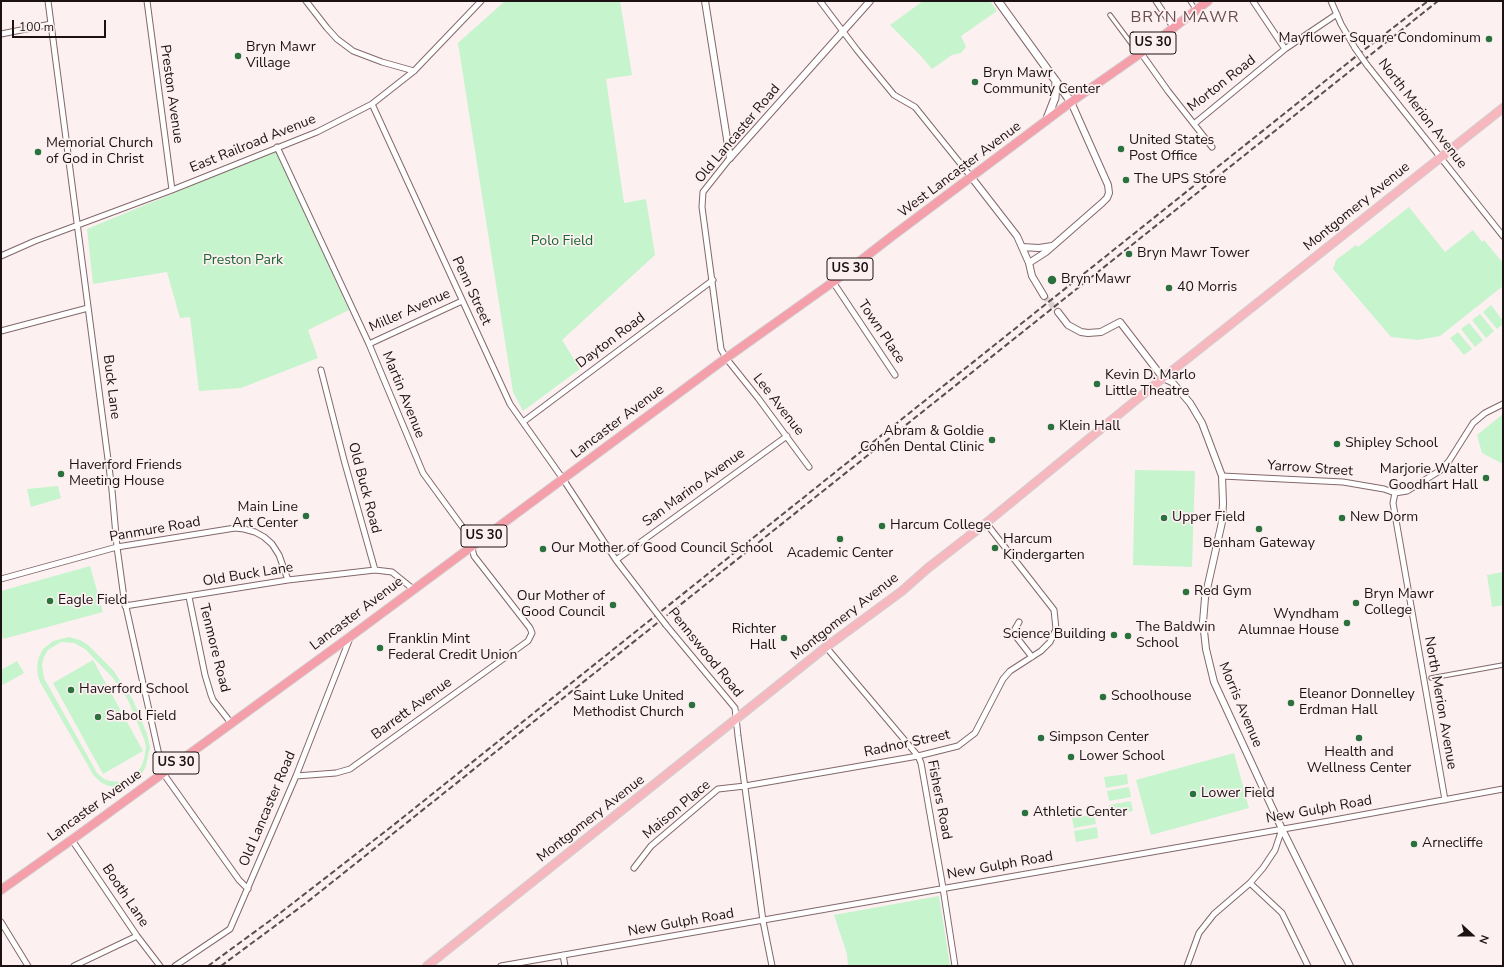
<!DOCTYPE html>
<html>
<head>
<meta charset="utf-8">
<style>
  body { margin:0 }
  #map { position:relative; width:1504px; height:967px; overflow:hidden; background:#fdf0f1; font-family:"Nunito Sans",sans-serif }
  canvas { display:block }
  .frame { position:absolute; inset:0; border:2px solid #1c1213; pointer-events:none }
  .north { position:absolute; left:1452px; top:915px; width:40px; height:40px; -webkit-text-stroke:3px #fdf0f1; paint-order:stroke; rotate:111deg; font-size:11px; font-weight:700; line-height:16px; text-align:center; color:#1c1213 }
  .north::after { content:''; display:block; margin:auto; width:14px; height:18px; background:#1c1213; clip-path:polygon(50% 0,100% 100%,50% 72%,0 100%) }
  .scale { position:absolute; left:12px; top:20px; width:94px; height:18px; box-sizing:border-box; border:2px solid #1c1213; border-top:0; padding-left:5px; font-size:12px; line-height:14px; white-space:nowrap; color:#1c1213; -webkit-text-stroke:3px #fdf0f1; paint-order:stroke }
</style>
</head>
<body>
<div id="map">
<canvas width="1504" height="967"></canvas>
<div class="frame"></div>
<div class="north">N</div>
<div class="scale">100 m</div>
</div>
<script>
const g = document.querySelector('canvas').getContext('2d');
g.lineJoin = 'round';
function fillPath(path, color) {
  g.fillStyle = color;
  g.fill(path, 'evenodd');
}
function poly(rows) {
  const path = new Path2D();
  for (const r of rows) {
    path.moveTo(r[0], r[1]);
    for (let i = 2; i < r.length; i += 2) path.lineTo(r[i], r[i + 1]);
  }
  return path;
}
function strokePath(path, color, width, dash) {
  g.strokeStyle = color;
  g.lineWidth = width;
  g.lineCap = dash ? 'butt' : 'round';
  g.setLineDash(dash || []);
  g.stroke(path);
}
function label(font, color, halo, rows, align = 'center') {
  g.font = font + ' "Nunito Sans",sans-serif';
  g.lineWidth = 3.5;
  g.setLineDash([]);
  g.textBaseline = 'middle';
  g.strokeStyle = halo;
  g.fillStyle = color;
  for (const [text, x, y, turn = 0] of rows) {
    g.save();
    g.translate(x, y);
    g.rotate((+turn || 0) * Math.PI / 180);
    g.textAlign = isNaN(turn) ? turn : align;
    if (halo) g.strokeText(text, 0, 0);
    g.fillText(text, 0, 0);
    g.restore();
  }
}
fillPath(poly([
  [505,1,620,1,632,75,606,79,624,203,646,199,655,255,562,340,580,369,523,411,513,392,458,43],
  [923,1,990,1,997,11,961,36,966,47,961,53,952,55,932,69,921,56,890,25],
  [276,151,349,310,308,330,318,358,241,388,199,391,190,317,180,318,167,272,93,284,87,229],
  [1409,207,1445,252,1473,230,1482,242,1484,240,1503,263,1503,286,1440,336,1418,340,1391,337,1333,269,1336,260,1356,245,1358,247],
  [1491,305,1503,321,1503,324,1497,329,1483,312],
  [1480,314,1494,331,1486,338,1472,320],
  [1469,323,1483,340,1475,347,1461,329],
  [1458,332,1472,349,1464,355,1450,338],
  [1503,414,1503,464,1482,453,1477,435],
  [1135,470,1195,471,1192,567,1133,565],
  [58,486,61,498,31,507,27,489],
  [90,566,103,612,3,639,1,632,1,591],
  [1503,572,1503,605,1492,607,1487,575],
  [69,637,80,640,88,645,113,670,133,700,147,734,150,747,146,766,140,777,127,785,117,787,109,786,102,783,94,776,40,682,38,676,37,666,39,657,43,649,53,641],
  [61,642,74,643,85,649,113,678,128,700,144,739,146,747,144,759,141,767,134,777,128,781,121,782,110,781,104,779,97,773,44,678,42,665,44,657,48,650],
  [93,660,143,751,103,774,53,683],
  [17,661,24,673,3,685,1,681,1,670],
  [1234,753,1249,808,1151,835,1136,780],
  [1127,774,1128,784,1106,788,1104,777],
  [1129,787,1131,797,1109,801,1107,791],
  [1131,801,1133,811,1111,815,1109,805],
  [1094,814,1096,824,1074,828,1072,818],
  [1097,827,1098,838,1076,842,1074,831],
  [939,896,950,966,848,966,847,954,834,915]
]), '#c5f4cd');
strokePath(poly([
  [1044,296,1058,312]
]), '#dbcfd0', 6, [6, 3]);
const pedestrian = poly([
  [1190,1,1196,10],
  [1110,15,1139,54],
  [1431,678,1503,665]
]);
const minor = poly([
  [48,1,112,490,117,547,124,598,163,773,239,880,248,889],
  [147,1,172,190],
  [306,1,327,28,337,39,353,51,382,62,414,71],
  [820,1,857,50,894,95,915,107,972,178],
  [1156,1,1173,27],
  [1253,1,1285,49],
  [1331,1,1341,24,1355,48],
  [1,34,51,24],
  [1141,53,1168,91,1212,147],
  [1367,65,1503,236],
  [372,104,510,404,563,479,616,560,649,603],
  [1194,124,1285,49,1337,14],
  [277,147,369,344,423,473,469,536,474,556,530,628,532,633,528,641,350,769,336,773,296,776],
  [730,158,703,192,702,207,721,349,726,358,758,398,809,467],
  [1,256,35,241,172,190,317,132,372,104,414,71,481,1],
  [833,282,895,375],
  [1,331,88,308],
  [369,344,462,301],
  [321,370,344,460,375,570,392,572,413,589],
  [523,422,713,280],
  [1222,476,1343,482,1384,489,1395,493],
  [616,560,787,436],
  [1,579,117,547,235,528,244,529,255,532,264,537,272,544,279,555,288,580],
  [189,597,205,675,211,695,213,700,231,723],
  [125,606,288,580,375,570],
  [1019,622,1015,629,1014,634,1032,657],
  [666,625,735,708,738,736,763,921,772,966],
  [826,647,918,756,921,763,943,888,955,966],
  [1445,800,1393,503,1395,493,1407,491,1441,470,1449,461,1473,423,1485,413,1503,404],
  [72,840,137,936,160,966],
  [634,868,651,846,718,789,745,786,918,756,958,746,975,733,1003,679,1010,671,1041,651,1050,642,1056,629,1054,610,986,523],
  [1250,883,1282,913,1308,966],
  [1,922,28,966],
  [563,955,565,966],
  [74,966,137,936],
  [175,966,230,929,296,776,350,638],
  [501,966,1329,821,1503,789],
  [1187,966,1199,933,1214,914,1250,883,1263,868,1275,850,1282,829]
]);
const tertiary = poly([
  [705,1,730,158],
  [730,158,870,1],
  [972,178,1017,236,1029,263,1032,276,1044,296],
  [1022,247,1039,248,1052,246],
  [1029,263,1046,252,1102,203,1107,198,1109,193,1108,185,1071,102],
  [1058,312,1068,325,1081,332,1088,333,1101,332,1120,322,1163,378,1172,382,1190,403,1202,423,1222,476,1223,503,1222,522,1205,598,1203,622,1206,649,1214,682,1282,829,1350,966]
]);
const secondary = poly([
  [998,1,1071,102],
  [1046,121,1055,98,1056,81]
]);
const primary = poly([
  [427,966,826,647,902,591,928,568,986,523,1163,378,1503,108]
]);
const trunk = poly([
  [1,890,77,836,351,636,722,361,833,282,891,237,1071,102,1141,53,1208,1]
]);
strokePath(pedestrian, '#83686b', 5.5);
strokePath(minor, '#83686b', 7);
strokePath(tertiary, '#83686b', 8);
strokePath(secondary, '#83686b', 9);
strokePath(primary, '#d2d0d0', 10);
strokePath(trunk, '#d2d0d0', 10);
strokePath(pedestrian, '#fff', 3.5);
strokePath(minor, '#fff', 5);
strokePath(tertiary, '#fff', 6);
strokePath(secondary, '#fff', 7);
strokePath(primary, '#f7b7bf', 8);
strokePath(trunk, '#f49faa', 8);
strokePath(poly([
  [208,966,275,917,391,827,1364,50,1428,1],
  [221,966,306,903,1438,1]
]), '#5b5051', 2, [6, 3]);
const minorBridge = poly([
  [1355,48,1367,65],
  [649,603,666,625]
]);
strokePath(minorBridge, '#83686b', 7, []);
strokePath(minorBridge, '#fff', 5);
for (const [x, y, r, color] of [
  [1489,39,4,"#2a713e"],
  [238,56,4,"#2a713e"],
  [975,82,4,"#2a713e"],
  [1121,149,4,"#2a713e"],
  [38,152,4,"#2a713e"],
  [1126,180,4,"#2a713e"],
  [1129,254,4,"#2a713e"],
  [1052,280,5,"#2a713e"],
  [1169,288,4,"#2a713e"],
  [1097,384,4,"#2a713e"],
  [1051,427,4,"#2a713e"],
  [992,440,4,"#2a713e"],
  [1337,444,4,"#2a713e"],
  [61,474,4,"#2a713e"],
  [1486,478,4,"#2a713e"],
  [306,516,4,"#2a713e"],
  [1164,518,4,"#2a713e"],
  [1342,518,4,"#2a713e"],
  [882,526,4,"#2a713e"],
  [1259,529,4,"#2a713e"],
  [840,539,4,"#2a713e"],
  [995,548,4,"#2a713e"],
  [543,549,4,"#2a713e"],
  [1186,592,4,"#2a713e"],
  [50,601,4,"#2a713e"],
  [1356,603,4,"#2a713e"],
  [613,605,4,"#2a713e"],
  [1347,623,4,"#2a713e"],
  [1114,635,4,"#2a713e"],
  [1128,636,4,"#2a713e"],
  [784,638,4,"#2a713e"],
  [380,648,4,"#2a713e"],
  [71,690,4,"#2a713e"],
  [1103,697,4,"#2a713e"],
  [1291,703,4,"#2a713e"],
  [692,705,4,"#2a713e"],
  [98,717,4,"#2a713e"],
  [1041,738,4,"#2a713e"],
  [1359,738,4,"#2a713e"],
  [1071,757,4,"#2a713e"],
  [1193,794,4,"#2a713e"],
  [1025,813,4,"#2a713e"],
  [1414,844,4,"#2a713e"]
]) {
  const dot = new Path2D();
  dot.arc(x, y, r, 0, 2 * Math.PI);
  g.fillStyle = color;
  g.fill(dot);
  strokePath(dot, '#fdf0f1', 1.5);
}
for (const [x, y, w] of [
  [1153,43,46],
  [850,269,46],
  [484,536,46],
  [176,763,46]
]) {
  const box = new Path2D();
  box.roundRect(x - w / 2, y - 11, w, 22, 3);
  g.fillStyle = '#fdf0f1';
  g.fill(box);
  strokePath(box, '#1c1213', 1);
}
label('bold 13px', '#1c1213', null, [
  ["US 30",1153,43],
  ["US 30",850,269],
  ["US 30",484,536],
  ["US 30",176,763]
]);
label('14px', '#1c1213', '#fdf0f1', [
  ["Mayflower Square Condominum",1481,39,"right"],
  ["Bryn Mawr",246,48],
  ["Village",246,64],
  ["Bryn Mawr",983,74],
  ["Community Center",983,90],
  ["United States",1129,141],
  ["Post Office",1129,157],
  ["Memorial Church",46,144],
  ["of God in Christ",46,160],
  ["The UPS Store",1134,180],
  ["Bryn Mawr Tower",1137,254],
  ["Bryn Mawr",1061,280],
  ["40 Morris",1177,288],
  ["Kevin D. Marlo",1105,376],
  ["Little Theatre",1105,392],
  ["Klein Hall",1059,427],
  ["Abram & Goldie",984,432,"right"],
  ["Cohen Dental Clinic",984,448,"right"],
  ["Shipley School",1345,444],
  ["Haverford Friends",69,466],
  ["Meeting House",69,482],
  ["Marjorie Walter",1478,470,"right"],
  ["Goodhart Hall",1478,486,"right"],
  ["Main Line",298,508,"right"],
  ["Art Center",298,524,"right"],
  ["Upper Field",1172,518],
  ["New Dorm",1350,518],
  ["Harcum College",890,526],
  ["Harcum",1003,540],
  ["Kindergarten",1003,556],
  ["Benham Gateway",1259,544,"center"],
  ["Our Mother of Good Council School",551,549],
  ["Academic Center",840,554,"center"],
  ["Red Gym",1194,592],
  ["Bryn Mawr",1364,595],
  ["College",1364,611],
  ["Our Mother of",605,597,"right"],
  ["Good Council",605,613,"right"],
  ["Eagle Field",58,601],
  ["Wyndham",1339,615,"right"],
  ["Alumnae House",1339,631,"right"],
  ["The Baldwin",1136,628],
  ["School",1136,644],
  ["Richter",776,630,"right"],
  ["Hall",776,646,"right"],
  ["Science Building",1106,635,"right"],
  ["Franklin Mint",388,640],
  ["Federal Credit Union",388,656],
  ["Haverford School",79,690],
  ["Eleanor Donnelley",1299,695],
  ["Erdman Hall",1299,711],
  ["Saint Luke United",684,697,"right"],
  ["Methodist Church",684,713,"right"],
  ["Schoolhouse",1111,697],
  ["Sabol Field",106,717],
  ["Simpson Center",1049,738],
  ["Health and",1359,753,"center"],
  ["Wellness Center",1359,769,"center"],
  ["Lower School",1079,757],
  ["Lower Field",1201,794],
  ["Athletic Center",1033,813],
  ["Arnecliffe",1422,844]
], 'left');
label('14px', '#1c1213', '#fdf0f1', [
  ["Morton Road",1222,84,-38],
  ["Preston Avenue",171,94,82],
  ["North Merion Avenue",1422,114,52],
  ["Old Lancaster Road",738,134,-50],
  ["East Railroad Avenue",253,144,-22],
  ["West Lancaster Avenue",960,170,-37],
  ["Montgomery Avenue",1357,207,-39],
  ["Penn Street",471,291,65],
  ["Miller Avenue",410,311,-24],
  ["Town Place",881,332,56],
  ["Dayton Road",611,341,-37],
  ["Buck Lane",111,387,83],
  ["Martin Avenue",403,395,68],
  ["Lee Avenue",778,405,52],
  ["Lancaster Avenue",618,422,-37],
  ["Yarrow Street",1310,469,4],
  ["Old Buck Road",364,488,75],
  ["San Marino Avenue",694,488,-36],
  ["Panmure Road",155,530,-10],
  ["Old Buck Lane",248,575,-9],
  ["Lancaster Avenue",357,614,-37],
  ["Montgomery Avenue",845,617,-38],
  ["Tenmore Road",214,648,76],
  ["Pennswood Road",705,653,51],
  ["North Merion Avenue",1440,703,80],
  ["Morris Avenue",1240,705,67],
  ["Barrett Avenue",412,709,-36],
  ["Radnor Street",907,744,-12],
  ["Fishers Road",939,800,79],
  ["Lancaster Avenue",95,806,-36],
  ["Old Lancaster Road",268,809,-67],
  ["Maison Place",677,810,-40],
  ["New Gulph Road",1319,810,-10],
  ["Montgomery Avenue",591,819,-38],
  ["New Gulph Road",1000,866,-10],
  ["Booth Lane",125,896,56],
  ["New Gulph Road",681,923,-10]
]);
label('14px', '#1a6532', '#fdf0f1', [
  ["Polo Field",562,242],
  ["Preston Park",243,261]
]);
g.letterSpacing = '1px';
label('16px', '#664d50', '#fdf0f1', [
  ["BRYN MAWR",1185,18]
]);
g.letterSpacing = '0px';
</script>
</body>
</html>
